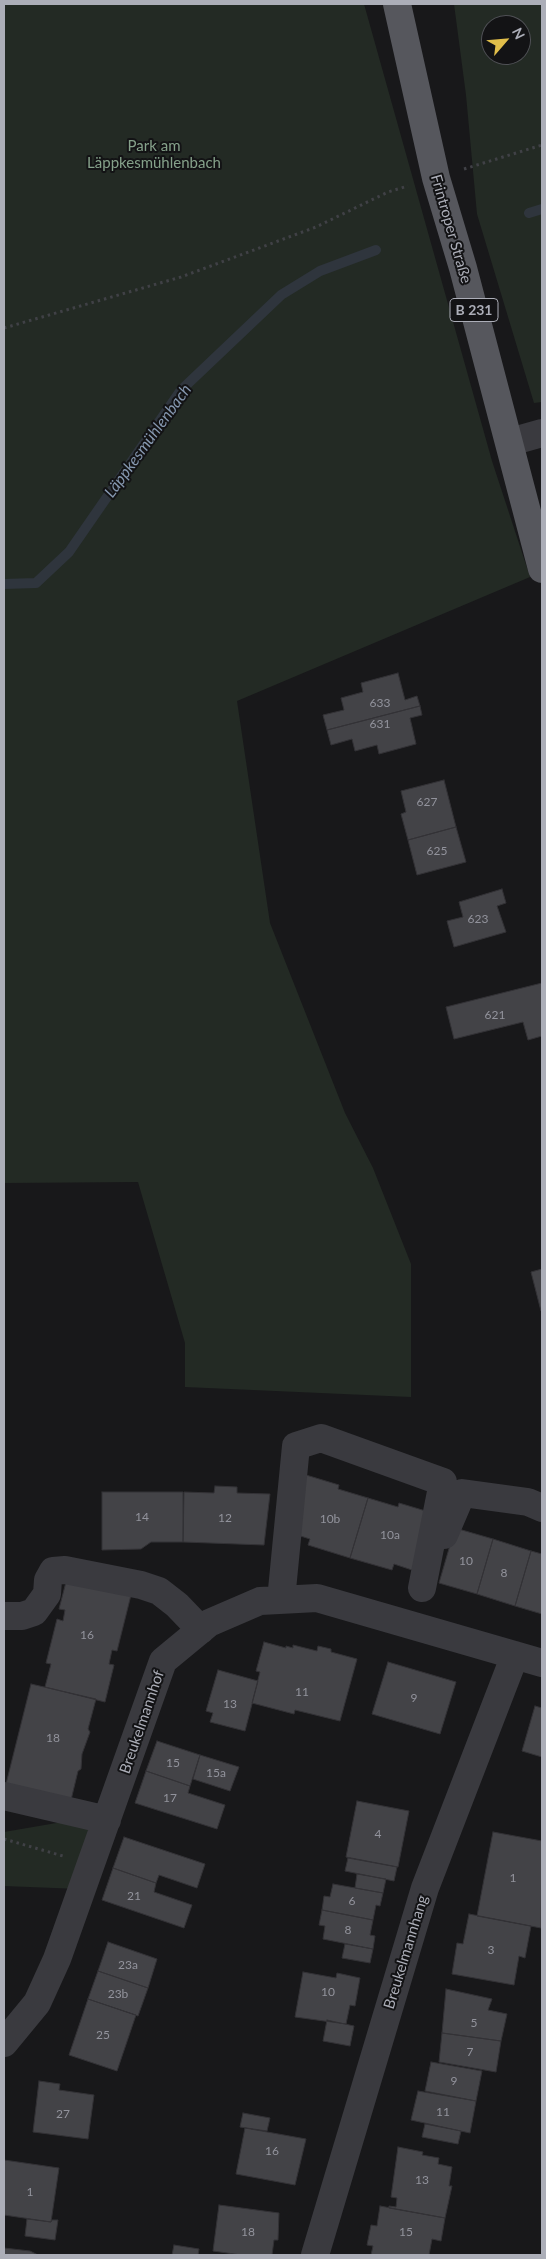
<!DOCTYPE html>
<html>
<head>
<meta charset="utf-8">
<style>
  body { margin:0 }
  #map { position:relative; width:546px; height:2259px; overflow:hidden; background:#18181a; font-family:Lato,sans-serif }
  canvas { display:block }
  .frame { position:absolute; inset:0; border:5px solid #acaeb8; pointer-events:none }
  .north { position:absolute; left:481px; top:15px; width:50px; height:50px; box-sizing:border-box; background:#131315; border:1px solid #505156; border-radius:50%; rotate:63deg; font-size:14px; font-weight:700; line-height:20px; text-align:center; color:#acaeb8 }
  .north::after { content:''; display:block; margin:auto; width:18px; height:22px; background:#e1be4a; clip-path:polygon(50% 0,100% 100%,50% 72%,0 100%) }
</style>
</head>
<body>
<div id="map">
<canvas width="546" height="2259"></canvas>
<div class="frame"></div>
<div class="north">N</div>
</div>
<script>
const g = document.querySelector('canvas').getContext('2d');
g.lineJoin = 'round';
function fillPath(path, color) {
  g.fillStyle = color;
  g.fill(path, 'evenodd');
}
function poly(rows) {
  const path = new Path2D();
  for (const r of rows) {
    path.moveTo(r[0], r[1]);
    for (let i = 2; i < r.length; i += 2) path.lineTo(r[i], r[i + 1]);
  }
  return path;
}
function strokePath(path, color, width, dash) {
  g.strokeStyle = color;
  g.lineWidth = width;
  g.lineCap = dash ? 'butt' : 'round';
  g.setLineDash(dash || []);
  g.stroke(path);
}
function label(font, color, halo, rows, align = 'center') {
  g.font = font + ' Lato,sans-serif';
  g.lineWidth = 4;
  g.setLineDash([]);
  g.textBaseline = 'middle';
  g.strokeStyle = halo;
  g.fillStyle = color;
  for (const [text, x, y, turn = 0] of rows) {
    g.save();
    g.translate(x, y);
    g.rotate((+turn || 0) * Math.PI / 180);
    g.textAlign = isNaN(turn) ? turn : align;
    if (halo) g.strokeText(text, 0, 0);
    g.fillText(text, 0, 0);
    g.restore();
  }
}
fillPath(poly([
  [4,4,364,4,492,461,530,577,237,701,270,923,345,1113,373,1168,411,1264,411,1397,185,1387,185,1343,138,1182,4,1183],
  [454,4,542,4,542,402,534,403,477,214,466,95],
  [491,25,521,25,521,55,491,55],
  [103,1815,80,1889,4,1886,4,1832]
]), '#232a24');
strokePath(poly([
  [529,213,542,209],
  [4,584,36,583,69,552,181,390,281,295,320,271,376,250]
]), '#2f353d', 10);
const building = poly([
  [398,673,405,700,417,696,420,706,327,730,323,715,344,710,341,698,363,692,361,683,398,673],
  [420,706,422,715,410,718,416,744,379,754,377,745,355,751,352,739,331,745,327,730,420,706],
  [444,780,456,827,408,840,401,814,406,812,401,791,444,780],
  [456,827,466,862,417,875,408,840,456,827],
  [502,889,506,903,497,906,506,932,454,947,447,921,463,917,459,902,502,889],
  [542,983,542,1036,528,1040,523,1022,454,1039,446,1007,542,983],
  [542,1269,542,1311,541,1311,531,1272,542,1269],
  [306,1475,339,1485,338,1489,368,1498,350,1558,308,1545,310,1539,294,1534,306,1475],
  [215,1486,237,1487,237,1493,270,1494,264,1545,183,1542,184,1492,214,1493,215,1486],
  [102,1492,183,1492,183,1542,151,1542,141,1549,102,1550,102,1492],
  [368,1498,398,1507,399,1503,429,1512,412,1570,394,1564,392,1570,350,1558,368,1498],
  [455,1528,493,1539,477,1594,439,1583,455,1528],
  [493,1539,531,1551,515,1606,477,1594,493,1539],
  [531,1551,542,1554,542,1614,515,1606,531,1551],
  [66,1582,132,1591,117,1651,112,1650,109,1664,114,1665,105,1702,45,1687,51,1664,46,1663,57,1619,63,1621,65,1610,59,1609,66,1582],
  [264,1642,286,1648,286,1646,293,1648,293,1645,317,1651,318,1646,331,1649,331,1652,357,1659,340,1721,295,1710,294,1714,252,1703,260,1672,256,1671,264,1642],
  [388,1662,456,1682,440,1734,372,1714,388,1662],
  [218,1670,258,1681,245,1731,210,1722,213,1713,206,1711,218,1670],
  [31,1684,96,1699,88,1729,90,1732,82,1754,81,1769,78,1771,71,1800,6,1784,31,1684],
  [535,1706,542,1708,542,1757,522,1751,535,1706],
  [157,1741,200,1755,190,1786,146,1771,157,1741],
  [200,1755,239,1767,230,1791,193,1779,200,1755],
  [146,1771,190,1786,188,1793,225,1805,217,1829,135,1803,146,1771],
  [357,1801,409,1811,398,1867,346,1857,357,1801],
  [493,1832,542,1841,541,1928,477,1916,493,1832],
  [124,1837,205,1864,197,1888,159,1875,156,1883,113,1868,124,1837],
  [348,1858,397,1867,394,1881,345,1871,348,1858],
  [113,1868,156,1883,154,1892,192,1905,184,1928,102,1900,113,1868],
  [357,1874,386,1879,383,1893,355,1888,357,1874],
  [333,1884,383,1893,380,1906,376,1905,373,1920,322,1910,324,1896,330,1897,333,1884],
  [322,1910,373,1920,370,1935,375,1936,373,1949,323,1939,325,1926,319,1925,322,1910],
  [469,1914,531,1926,525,1958,519,1956,514,1985,452,1974,457,1943,463,1944,469,1914],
  [108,1942,157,1959,148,1988,98,1971,108,1942],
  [345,1944,373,1949,370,1963,342,1958,345,1944],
  [98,1971,148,1988,138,2016,88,1999,98,1971],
  [303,1972,336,1978,337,1973,360,1978,355,2006,350,2005,346,2024,295,2017,303,1972],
  [446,1989,492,1999,488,2010,507,2014,501,2041,442,2033,446,1989],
  [88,1999,136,2015,117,2071,69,2055,88,1999],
  [327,2020,354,2026,350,2046,323,2041,327,2020],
  [442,2033,501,2041,496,2072,439,2062,442,2033],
  [431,2062,482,2071,476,2101,425,2091,431,2062],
  [39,2081,60,2084,59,2090,94,2095,88,2139,33,2132,39,2081],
  [418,2091,476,2101,470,2133,411,2120,418,2091],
  [243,2113,270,2118,267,2131,240,2127,243,2113],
  [425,2124,461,2131,458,2144,422,2137,425,2124],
  [245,2128,306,2139,295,2185,236,2174,245,2128],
  [398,2147,423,2152,422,2155,439,2158,438,2164,452,2167,449,2186,452,2186,445,2218,389,2208,389,2206,396,2207,397,2198,391,2197,398,2147],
  [4,2160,59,2168,51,2222,4,2215,4,2160],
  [219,2205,279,2213,278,2240,274,2240,272,2255,241,2255,213,2251,219,2205],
  [380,2206,445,2218,441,2241,432,2239,429,2255,371,2255,373,2246,367,2245,371,2225,377,2226,380,2206],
  [27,2219,51,2222,52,2220,58,2220,55,2240,25,2236,27,2219],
  [174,2245,199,2249,198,2255,172,2255,174,2245],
  [4,2248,30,2251,38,2255,4,2255,4,2248]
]);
fillPath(building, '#434347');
strokePath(building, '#333236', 1);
strokePath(poly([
  [464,169,542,145],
  [4,328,181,277,316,227,388,192,408,186],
  [4,1839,63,1856]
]), '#404146', 3, [2.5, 4]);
strokePath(poly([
  [510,442,542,433],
  [444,1535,462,1493,528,1502,542,1508],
  [281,1600,296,1446,321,1438,443,1482,422,1588],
  [4,1616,22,1616,34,1612,47,1594,48,1580,53,1571,65,1570,141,1585,159,1591,177,1605,201,1630],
  [4,1796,107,1820],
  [4,2043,37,2003,57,1959,163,1661,209,1623,260,1601,317,1598,542,1663],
  [315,2255,425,1888,515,1655]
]), '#3a3a3f', 28);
strokePath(poly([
  [397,4,436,178,463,268,542,569]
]), '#56575d', 28);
label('12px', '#92939c', null, [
  ["633",380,703],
  ["631",380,724],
  ["627",427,802],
  ["625",437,851],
  ["623",478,919],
  ["621",495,1015],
  ["14",142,1517],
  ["12",225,1518],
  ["10b",330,1519],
  ["10a",390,1535],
  ["10",466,1561],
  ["8",504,1573],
  ["16",87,1635],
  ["11",302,1692],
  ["9",414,1698],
  ["13",230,1704],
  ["18",53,1738],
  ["15",173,1763],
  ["15a",216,1773],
  ["17",170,1798],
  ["4",378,1834],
  ["1",513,1878],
  ["21",134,1896],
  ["6",352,1901],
  ["8",348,1930],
  ["3",491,1950],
  ["23a",128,1965],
  ["10",328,1992],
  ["23b",118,1994],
  ["5",474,2023],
  ["25",103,2035],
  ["7",470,2052],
  ["9",454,2081],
  ["11",443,2112],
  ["27",63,2114],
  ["16",272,2151],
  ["13",422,2180],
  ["1",30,2192],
  ["18",248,2232],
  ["15",406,2232]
]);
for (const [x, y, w] of [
  [474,310,48]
]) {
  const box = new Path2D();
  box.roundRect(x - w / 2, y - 11.5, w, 23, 4);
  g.fillStyle = '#131315';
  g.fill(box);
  strokePath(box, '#acaeb8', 1);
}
label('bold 14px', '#acaeb8', null, [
  ["B 231",474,310]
]);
label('15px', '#85a18a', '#131315', [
  ["Park am",154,146],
  ["Läppkesmühlenbach",154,163]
]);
label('15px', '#acaeb8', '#131315', [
  ["Frintroper Straße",451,229,74],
  ["Breukelmannhof",142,1722,-71],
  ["Breukelmannhang",406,1952,-73]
]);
label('italic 16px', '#8698b0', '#131315', [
  ["Läppkesmühlenbach",148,441,-54]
]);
</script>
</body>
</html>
